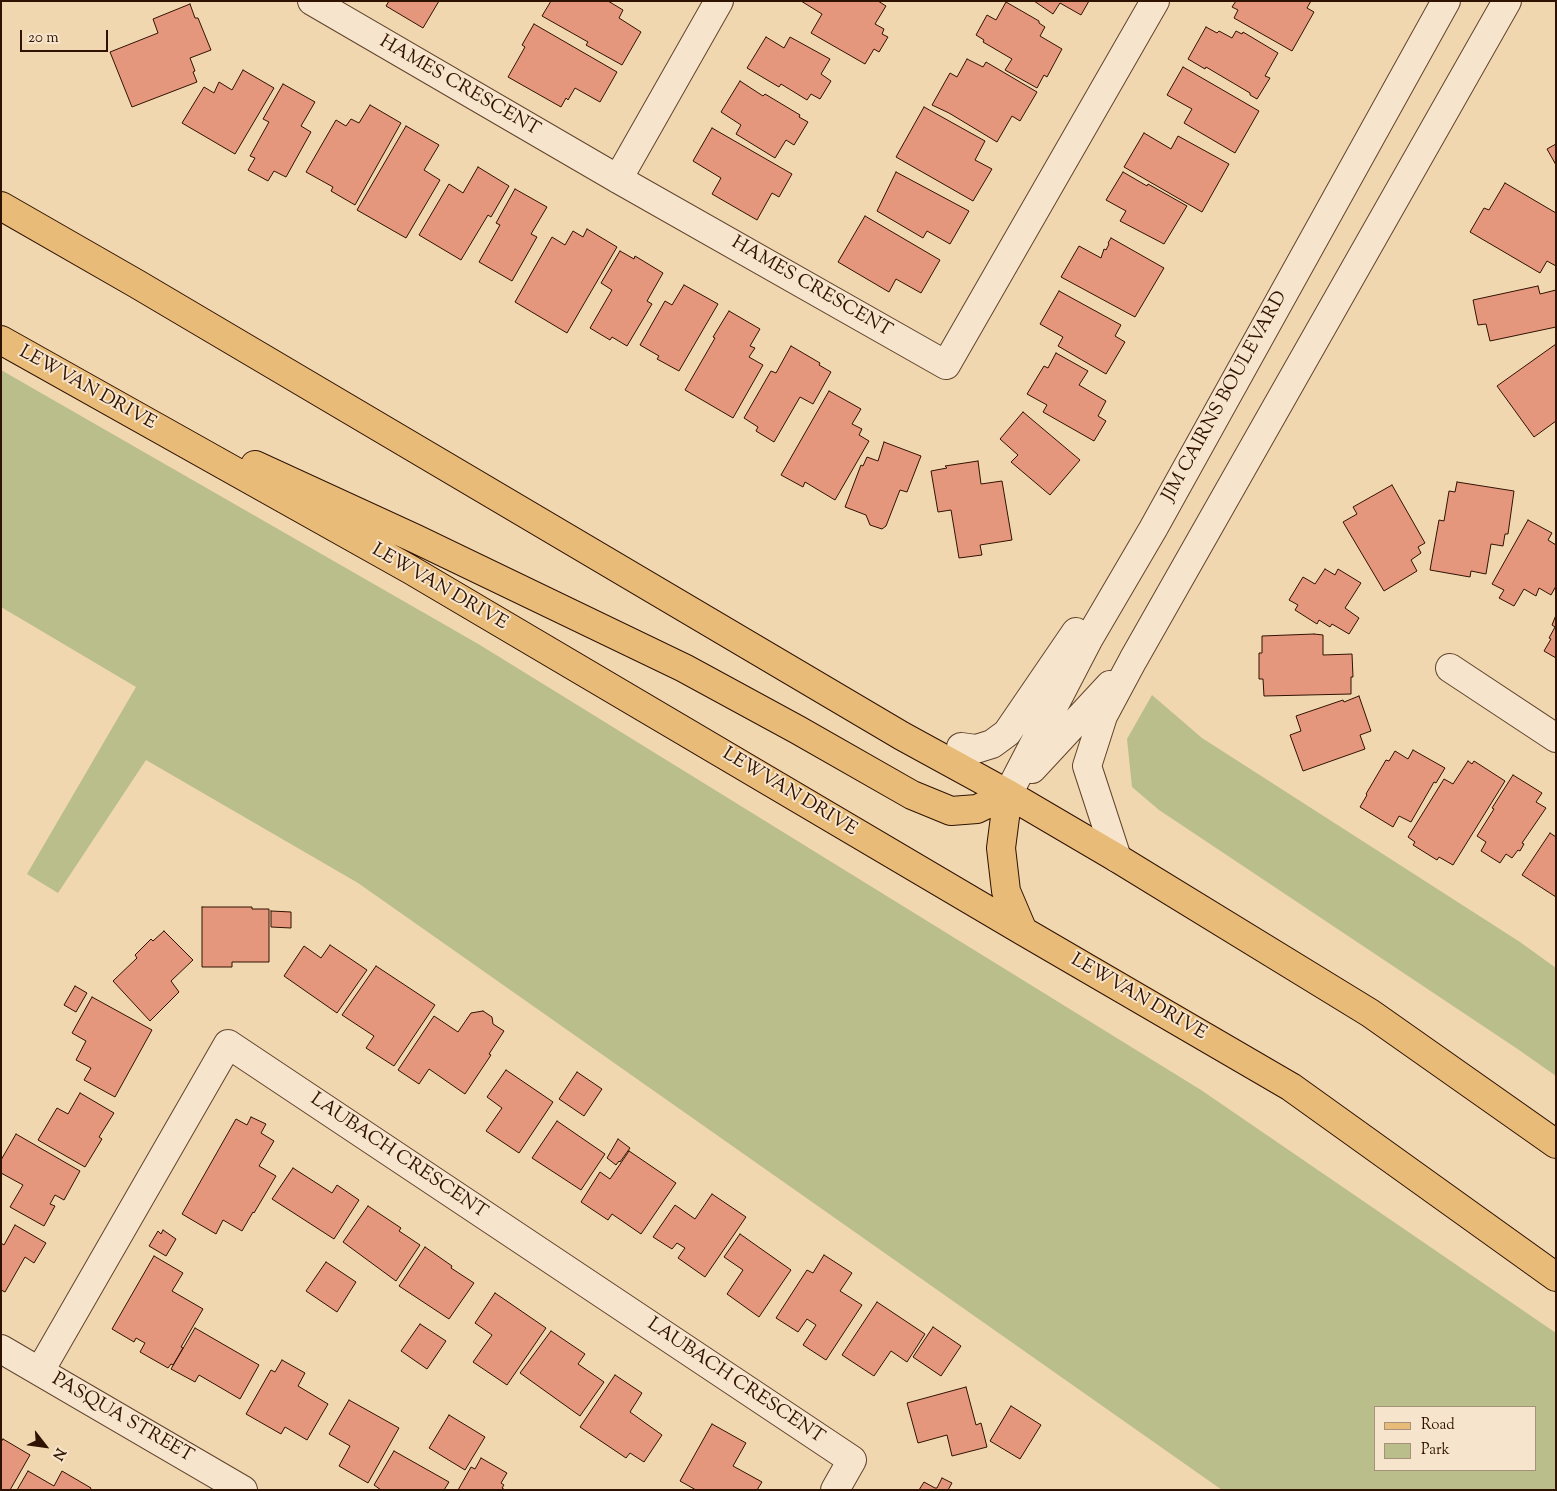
<!DOCTYPE html>
<html>
<head>
<meta charset="utf-8">
<style>
  body { margin:0 }
  #map { position:relative; width:1557px; height:1491px; overflow:hidden; background:#f1d7b0; font-family:"Sorts Mill Goudy",serif }
  canvas { display:block }
  .frame { position:absolute; inset:0; border:2px solid #301200; pointer-events:none }
  .legend { position:absolute; left:1374px; top:1406px; width:162px; height:65px; box-sizing:border-box; background:#f6e5cc; border:1px solid #a7917a; margin:0; padding:6px 9px; list-style:none; font-size:15px; color:#301200 }
  .legend li { display:flex; align-items:center; gap:10px; height:25px }
  .legend b { width:25px; border:1px solid #a7917a }
  .north { position:absolute; left:20px; top:1421px; width:50px; height:50px; -webkit-text-stroke:4px #f6e5cc; paint-order:stroke; rotate:120deg; font-size:14px; font-weight:700; line-height:20px; text-align:center; color:#301200 }
  .north::after { content:''; display:block; margin:auto; width:18px; height:22px; background:#301200; clip-path:polygon(50% 0,100% 100%,50% 72%,0 100%) }
  .scale { position:absolute; left:20px; top:30px; width:88px; height:22px; box-sizing:border-box; border:2px solid #301200; border-top:0; padding-left:6px; font-size:15px; line-height:18px; white-space:nowrap; color:#301200; -webkit-text-stroke:4px #f6e5cc; paint-order:stroke }
</style>
</head>
<body>
<div id="map">
<canvas width="1557" height="1491"></canvas>
<div class="frame"></div>
<ul class="legend">
<li><b style="height:6px;background:#e8bc78"></b>Road</li>
<li><b style="height:14px;background:#babe8b"></b>Park</li>
</ul>
<div class="north">N</div>
<div class="scale">20 m</div>
</div>
<script>
const g = document.querySelector('canvas').getContext('2d');
g.lineJoin = 'round';
function fillPath(path, color) {
  g.fillStyle = color;
  g.fill(path, 'evenodd');
}
function poly(rows) {
  const path = new Path2D();
  for (const r of rows) {
    path.moveTo(r[0], r[1]);
    for (let i = 2; i < r.length; i += 2) path.lineTo(r[i], r[i + 1]);
  }
  return path;
}
function strokePath(path, color, width, dash) {
  g.strokeStyle = color;
  g.lineWidth = width;
  g.lineCap = dash ? 'butt' : 'round';
  g.setLineDash(dash || []);
  g.stroke(path);
}
function label(font, color, halo, rows, align = 'center') {
  g.font = font + ' "Sorts Mill Goudy",serif';
  g.lineWidth = 4;
  g.setLineDash([]);
  g.textBaseline = 'middle';
  g.strokeStyle = halo;
  g.fillStyle = color;
  for (const [text, x, y, turn = 0] of rows) {
    g.save();
    g.translate(x, y);
    g.rotate((+turn || 0) * Math.PI / 180);
    g.textAlign = isNaN(turn) ? turn : align;
    if (halo) g.strokeText(text, 0, 0);
    g.fillText(text, 0, 0);
    g.restore();
  }
}
fillPath(poly([
  [1,370,480,645,1201,1090,1556,1333,1556,1490,1222,1490,358,883,146,760,58,893,27,874,136,687,1,607],
  [1376,1407,1536,1407,1536,1470,1376,1470],
  [1152,695,1202,738,1520,942,1556,968,1556,1076,1519,1050,1159,810,1132,787,1127,739]
]), '#babe8b');
const building = poly([
  [389,1,439,1,423,28,386,6,389,1],
  [551,1,608,1,623,10,619,18,641,32,622,65,586,45,588,42,542,16,551,1],
  [801,1,878,1,886,6,875,24,884,29,882,34,888,37,879,52,874,49,865,64,811,33,822,14,801,1],
  [1034,1,1089,1,1081,15,1060,3,1053,14,1034,1],
  [1236,1,1311,1,1307,8,1314,12,1292,51,1234,18,1238,10,1232,7,1236,1],
  [1006,2,1039,21,1039,23,1045,27,1040,36,1062,49,1047,77,1044,75,1037,88,1005,70,1012,59,983,42,984,40,976,35,987,15,996,20,1006,2],
  [190,4,195,18,198,18,211,50,190,58,195,71,193,72,197,82,132,107,110,52,158,33,153,19,190,4],
  [534,24,617,72,600,102,575,88,568,100,566,98,561,107,508,77,525,47,522,45,534,24],
  [1206,27,1217,33,1219,31,1232,38,1236,31,1242,34,1243,32,1278,53,1265,76,1270,78,1257,99,1250,95,1250,93,1206,67,1205,69,1188,59,1206,27],
  [766,37,784,48,790,37,830,59,821,74,831,81,820,99,811,94,807,100,781,84,779,87,747,68,766,37],
  [967,59,983,67,986,62,1037,92,1020,121,1012,116,997,142,949,113,932,105,950,73,957,77,967,59],
  [1183,67,1259,111,1235,153,1184,123,1192,109,1167,95,1183,67],
  [243,70,274,88,235,154,182,123,204,87,214,93,219,82,232,90,243,70],
  [740,81,763,96,765,94,800,115,799,117,808,122,794,145,786,140,775,158,736,134,741,125,721,112,740,81],
  [283,84,315,102,301,126,311,132,286,177,274,171,268,181,248,170,255,158,250,156,269,122,263,119,283,84],
  [370,105,401,123,355,205,331,191,333,187,306,172,336,120,346,126,351,119,359,123,370,105],
  [924,107,985,141,975,160,992,169,973,201,896,157,924,107],
  [406,126,439,145,424,170,440,180,406,238,357,210,406,126],
  [712,128,792,174,779,197,772,193,757,220,712,194,721,178,693,161,712,128],
  [1144,133,1171,149,1178,136,1229,164,1202,212,1124,167,1144,133],
  [1556,144,1556,165,1547,149,1556,144],
  [478,167,509,186,491,217,488,215,461,260,419,235,449,184,463,193,478,167],
  [896,172,969,211,950,244,927,231,923,238,877,211,896,172],
  [1123,172,1147,186,1148,184,1187,206,1164,244,1120,221,1126,211,1106,200,1123,172],
  [1505,183,1556,213,1556,266,1547,261,1540,273,1470,232,1484,208,1489,210,1505,183],
  [515,189,547,207,531,234,537,237,512,281,479,262,500,225,496,223,515,189],
  [865,216,940,260,921,293,896,279,889,292,838,262,865,216],
  [587,229,617,247,567,333,515,302,552,237,565,245,573,231,583,237,587,229],
  [1111,238,1164,268,1135,317,1061,277,1079,246,1101,258,1104,249,1106,250,1109,244,1108,243,1111,238],
  [620,251,634,259,635,256,663,273,647,301,652,304,627,346,612,337,610,340,590,328,612,290,601,283,620,251],
  [684,285,718,304,679,371,657,359,659,356,640,345,665,301,672,305,684,285],
  [1538,286,1540,294,1556,290,1556,327,1490,341,1486,324,1478,325,1473,300,1538,286],
  [1059,291,1121,325,1115,336,1125,342,1106,374,1058,346,1063,337,1040,324,1059,291],
  [729,311,760,329,750,346,755,348,749,357,763,365,733,418,685,390,715,338,713,337,729,311],
  [1556,344,1556,421,1534,437,1497,386,1556,344],
  [791,346,820,363,819,365,831,372,813,404,800,397,774,442,756,431,758,427,744,418,771,371,776,373,791,346],
  [1056,353,1088,371,1079,385,1106,401,1098,416,1106,421,1094,441,1043,412,1047,405,1027,394,1044,366,1048,368,1056,353],
  [829,391,861,409,852,424,862,429,859,435,869,441,835,500,805,482,803,487,781,475,829,391],
  [1023,412,1080,460,1050,495,1011,462,1018,455,1000,439,1023,412],
  [884,442,921,456,907,492,900,490,886,526,882,529,870,525,866,515,845,507,861,465,863,466,867,457,878,461,884,442],
  [978,461,981,484,1002,481,1012,540,980,545,982,555,959,558,951,510,938,512,931,471,947,468,945,466,978,461],
  [1457,482,1514,491,1508,534,1505,534,1503,546,1491,544,1486,574,1471,571,1470,577,1430,570,1439,520,1444,521,1449,491,1455,492,1457,482],
  [1392,485,1425,543,1418,547,1421,553,1411,560,1417,571,1384,591,1343,522,1357,514,1353,507,1392,485],
  [1528,520,1552,533,1548,540,1556,545,1556,586,1551,595,1539,588,1536,596,1524,589,1514,606,1499,598,1504,590,1492,584,1528,520],
  [1325,569,1335,575,1338,569,1361,583,1345,608,1359,618,1349,634,1332,624,1330,627,1319,620,1317,624,1295,610,1298,605,1289,600,1303,577,1315,584,1325,569],
  [1556,615,1556,658,1544,651,1551,639,1549,638,1555,627,1552,625,1556,615],
  [1314,634,1323,635,1323,655,1352,654,1353,677,1351,677,1351,694,1264,696,1263,679,1259,679,1259,653,1262,653,1262,636,1314,634],
  [1359,696,1371,731,1360,735,1365,749,1303,771,1290,735,1301,731,1296,716,1343,700,1344,702,1359,696],
  [1413,750,1445,768,1436,783,1434,782,1411,822,1399,816,1393,827,1360,807,1367,795,1366,794,1386,760,1389,761,1395,751,1408,759,1413,750],
  [1468,761,1472,764,1474,761,1505,781,1453,865,1439,857,1437,860,1413,845,1415,842,1408,837,1444,779,1453,784,1468,761],
  [1513,775,1542,793,1536,802,1546,808,1522,843,1524,844,1520,851,1518,850,1512,858,1506,854,1500,863,1481,851,1486,842,1477,836,1494,809,1492,808,1513,775],
  [1550,833,1556,837,1556,897,1522,875,1550,833],
  [202,907,252,907,252,909,269,909,269,962,232,962,232,967,202,967,202,907],
  [271,911,291,912,291,928,271,927,271,911],
  [164,931,193,960,171,981,179,992,150,1021,113,981,137,958,135,955,151,939,153,941,164,931],
  [330,945,367,970,337,1013,284,976,304,946,321,958,330,945],
  [376,966,435,1005,394,1066,366,1048,374,1036,342,1015,376,966],
  [75,986,87,993,76,1012,64,1005,75,986],
  [92,997,152,1030,115,1097,84,1080,91,1068,76,1060,86,1041,72,1033,92,997],
  [483,1011,492,1017,493,1024,504,1031,489,1054,491,1055,465,1094,429,1069,419,1084,398,1070,434,1016,458,1032,471,1013,483,1011],
  [506,1070,553,1102,519,1153,486,1131,502,1108,487,1097,506,1070],
  [577,1072,602,1089,584,1116,559,1099,577,1072],
  [80,1093,114,1113,99,1137,102,1139,85,1167,38,1140,57,1108,68,1114,80,1093],
  [251,1117,266,1124,261,1133,274,1141,259,1166,276,1176,254,1213,253,1212,242,1231,223,1220,216,1234,182,1214,236,1119,247,1125,251,1117],
  [557,1121,605,1154,581,1190,532,1158,557,1121],
  [16,1134,80,1171,64,1200,55,1195,50,1204,55,1206,44,1226,10,1207,23,1185,1,1173,1,1160,16,1134],
  [618,1139,630,1148,620,1162,619,1161,616,1165,607,1158,618,1139],
  [629,1151,676,1183,641,1234,612,1214,608,1220,581,1202,600,1172,610,1179,629,1151],
  [293,1168,332,1193,337,1185,359,1200,334,1239,272,1199,293,1168],
  [712,1194,746,1217,705,1277,678,1258,685,1248,677,1243,672,1249,653,1237,675,1205,695,1219,712,1194],
  [368,1206,401,1228,399,1231,420,1245,396,1281,343,1242,368,1206],
  [15,1225,46,1243,34,1263,25,1257,5,1292,1,1290,1,1243,4,1245,15,1225],
  [163,1230,176,1239,166,1256,149,1246,158,1231,161,1234,163,1230],
  [740,1234,791,1270,759,1317,727,1294,743,1270,724,1257,740,1234],
  [425,1247,452,1266,451,1268,474,1283,449,1319,399,1286,425,1247],
  [824,1255,852,1273,840,1291,862,1305,826,1360,803,1345,816,1325,807,1319,798,1332,776,1318,807,1270,813,1273,824,1255],
  [154,1256,183,1273,172,1291,203,1309,181,1347,183,1348,173,1365,171,1364,168,1368,140,1352,145,1343,136,1338,134,1342,112,1329,154,1256],
  [326,1262,356,1282,337,1312,306,1291,326,1262],
  [495,1293,546,1328,507,1385,473,1362,492,1335,475,1323,495,1293],
  [877,1302,925,1334,907,1362,891,1351,874,1376,842,1355,877,1302],
  [420,1324,446,1341,427,1369,401,1351,420,1324],
  [933,1327,961,1346,941,1376,913,1357,933,1327],
  [195,1328,259,1365,240,1399,199,1375,195,1382,171,1369,195,1328],
  [551,1331,585,1354,578,1364,604,1382,580,1416,520,1373,551,1331],
  [282,1360,305,1373,298,1386,328,1404,307,1440,285,1427,281,1434,246,1414,271,1370,275,1372,282,1360],
  [615,1375,642,1393,630,1412,662,1435,644,1462,630,1453,626,1458,580,1427,615,1375],
  [966,1387,976,1425,981,1423,987,1447,952,1456,947,1435,918,1443,907,1403,966,1387],
  [349,1400,399,1428,368,1483,339,1466,350,1446,329,1434,349,1400],
  [1011,1406,1041,1425,1020,1459,990,1441,1011,1406],
  [449,1415,485,1437,465,1470,429,1448,449,1415],
  [712,1424,746,1443,733,1466,762,1482,757,1490,696,1490,680,1481,712,1424],
  [3,1439,30,1455,10,1490,1,1490,1,1442,3,1439],
  [394,1451,449,1482,444,1490,381,1490,374,1485,394,1451],
  [481,1458,507,1473,501,1483,504,1485,502,1488,505,1490,458,1490,471,1467,475,1469,481,1458],
  [28,1471,54,1486,62,1471,91,1488,90,1490,17,1490,28,1471],
  [942,1478,952,1483,948,1490,919,1490,924,1482,935,1488,937,1488,942,1478]
]);
fillPath(building, '#e5977e');
strokePath(building, '#301200', 1);
const minor = poly([
  [312,1,618,179,946,365,1155,1],
  [618,179,719,1],
  [1450,668,1556,738],
  [961,747,976,749,992,744,1007,733,1076,632],
  [1032,769,1110,685],
  [1008,794,1088,640,1153,529,1446,1],
  [1117,858,1087,766,1103,716,1133,660,1507,1],
  [1,1349,243,1490],
  [40,1371,228,1044,852,1460,835,1490]
]);
const major = poly([
  [1,206,137,284,902,736,1008,794,1117,858,1370,1013,1556,1144],
  [1,340,411,570,1023,931,1291,1087,1556,1277],
  [255,465,416,539,684,668,798,730,912,795,951,811,977,809,1008,794],
  [1008,794,1001,848,1006,891,1023,931]
]);
strokePath(minor, '#60432c', 30);
strokePath(major, '#301200', 30);
strokePath(minor, '#f6e5cc', 28);
strokePath(major, '#e8bc78', 28);
label('19px', '#301200', '#f6e5cc', [
  ["HAMES CRESCENT",459,87,30],
  ["HAMES CRESCENT",811,288,30],
  ["LEWVAN DRIVE",87,389,29],
  ["JIM CAIRNS BOULEVARD",1226,397,-61],
  ["LEWVAN DRIVE",439,588,30],
  ["LEWVAN DRIVE",789,793,31],
  ["LEWVAN DRIVE",1138,998,30],
  ["LAUBACH CRESCENT",398,1157,34],
  ["LAUBACH CRESCENT",735,1382,34],
  ["PASQUA STREET",122,1419,30]
]);
</script>
</body>
</html>
